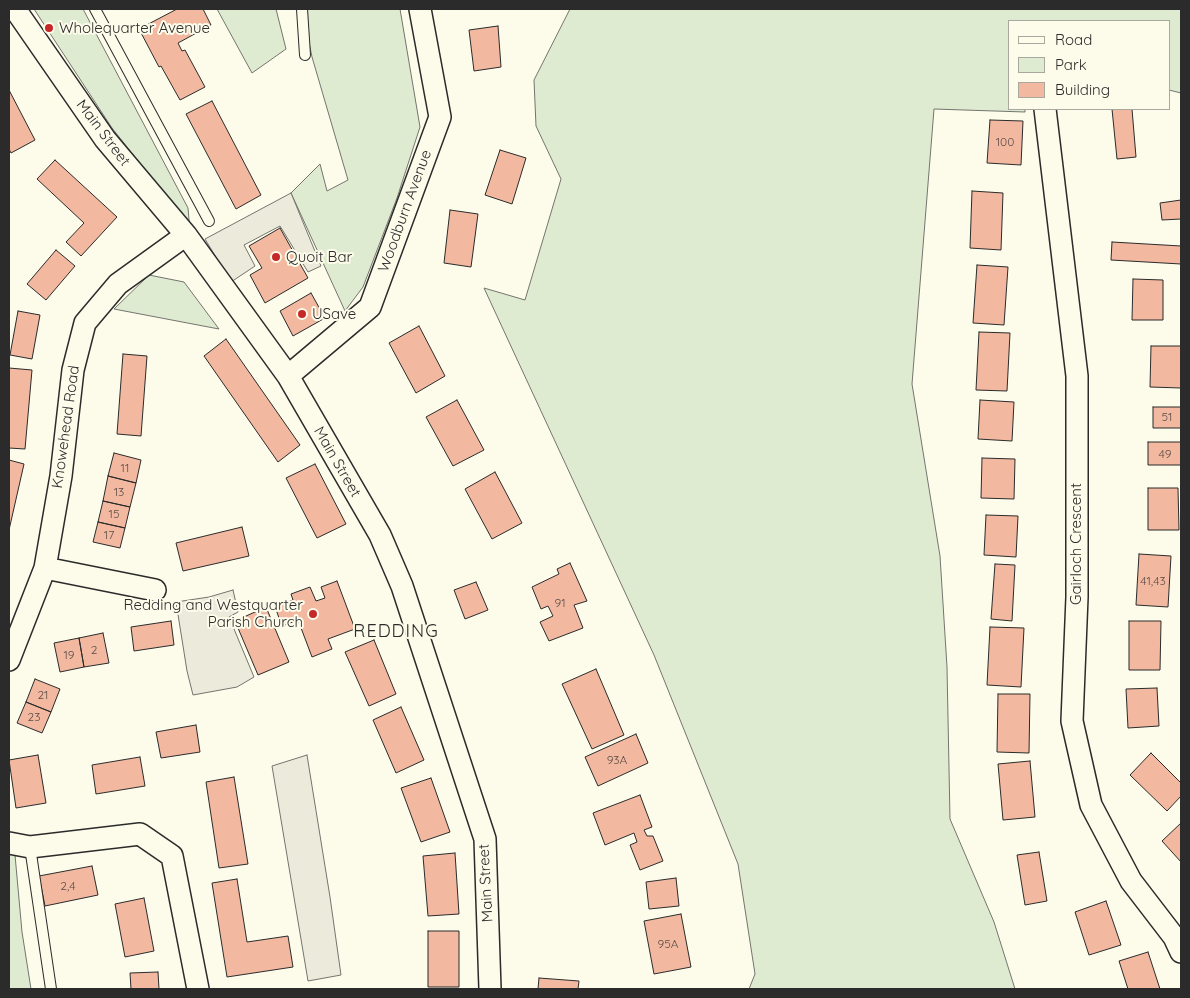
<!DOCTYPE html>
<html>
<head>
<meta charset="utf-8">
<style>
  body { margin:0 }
  #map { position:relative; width:1190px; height:998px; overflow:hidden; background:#fdfbea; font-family:Quicksand,sans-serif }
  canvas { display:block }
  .frame { position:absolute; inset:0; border:10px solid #2b2b2b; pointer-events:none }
  .legend { position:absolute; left:1008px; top:20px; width:162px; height:90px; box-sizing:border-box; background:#fdfbea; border:1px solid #a9a89e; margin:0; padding:6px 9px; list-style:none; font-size:15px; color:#2b2b2b }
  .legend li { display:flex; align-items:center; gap:10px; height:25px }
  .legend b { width:25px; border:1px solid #a9a89e }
</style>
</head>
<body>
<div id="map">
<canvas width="1190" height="998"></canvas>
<div class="frame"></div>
<ul class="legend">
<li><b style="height:6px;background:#fdfbea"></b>Road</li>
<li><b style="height:14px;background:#deebd1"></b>Park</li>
<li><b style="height:14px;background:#f2b8a0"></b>Building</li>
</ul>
</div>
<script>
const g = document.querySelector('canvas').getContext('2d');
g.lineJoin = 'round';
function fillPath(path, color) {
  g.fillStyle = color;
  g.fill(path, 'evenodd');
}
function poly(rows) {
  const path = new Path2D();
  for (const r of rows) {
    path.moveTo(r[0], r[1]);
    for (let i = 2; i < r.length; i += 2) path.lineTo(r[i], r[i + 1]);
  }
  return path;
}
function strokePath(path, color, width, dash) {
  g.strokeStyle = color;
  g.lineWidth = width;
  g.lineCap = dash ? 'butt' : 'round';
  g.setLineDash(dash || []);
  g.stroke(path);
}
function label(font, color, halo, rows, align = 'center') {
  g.font = font + ' Quicksand,sans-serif';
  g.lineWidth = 4;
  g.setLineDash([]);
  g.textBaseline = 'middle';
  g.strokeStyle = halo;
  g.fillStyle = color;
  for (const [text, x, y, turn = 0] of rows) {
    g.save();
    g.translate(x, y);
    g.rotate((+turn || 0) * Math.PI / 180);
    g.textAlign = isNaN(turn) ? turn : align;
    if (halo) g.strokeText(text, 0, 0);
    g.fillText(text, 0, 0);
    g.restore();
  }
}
const green = poly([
  [34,9,83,9,188,208,190,231,171,203,112,128,34,9],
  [217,9,276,9,286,49,252,73,217,9],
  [302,9,400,9,420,127,397,198,363,287,345,311,291,193,320,164,327,191,348,180,312,57,302,9],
  [570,9,1181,9,1181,93,1169,90,1169,21,1009,21,1009,109,1025,109,1025,112,934,109,912,384,940,556,947,667,950,819,994,922,1015,989,749,989,755,974,738,864,654,655,484,288,525,300,561,179,536,126,534,80,570,9],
  [149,275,184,282,219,329,114,309,149,275],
  [9,843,14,844,22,932,31,989,9,989,9,843]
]);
fillPath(green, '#deebd1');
strokePath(green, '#74746e', 1);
const parking = poly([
  [291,193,321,266,308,272,280,226,244,245,255,266,231,282,205,239,291,193],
  [233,590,238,612,229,617,254,677,237,687,193,695,187,671,176,602,209,597,233,590],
  [307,755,330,897,341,975,308,981,272,766,307,755]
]);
fillPath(parking, '#eceadb');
strokePath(parking, '#74746e', 1);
const building = poly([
  [177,9,203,9,211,25,178,43,182,51,185,50,205,87,180,100,161,66,159,67,139,29,177,9],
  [498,26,501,67,474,71,469,30,498,26],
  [9,90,35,140,11,153,9,149,9,90],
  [212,101,261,195,236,209,186,114,212,101],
  [1112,109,1132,109,1136,157,1117,159,1112,109],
  [990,120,1023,121,1021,165,987,163,990,120],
  [500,150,526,158,512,204,485,195,500,150],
  [55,160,117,217,81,256,66,242,84,223,37,179,55,160],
  [972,191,1003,193,1001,250,970,248,972,191],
  [1181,200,1181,219,1162,220,1160,203,1181,200],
  [450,210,478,214,471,267,444,263,450,210],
  [280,228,308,278,265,303,250,275,262,268,249,246,280,228],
  [1112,242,1181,246,1181,264,1111,260,1112,242],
  [56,250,75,266,46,300,27,284,56,250],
  [977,265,1008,267,1004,325,973,323,977,265],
  [1133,279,1163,280,1163,320,1132,320,1133,279],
  [311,293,325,318,293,336,280,311,311,293],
  [18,311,40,315,32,359,10,355,18,311],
  [419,326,445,376,416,393,389,343,419,326],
  [979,332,1010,333,1007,391,976,390,979,332],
  [226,339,300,445,278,462,204,356,226,339],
  [1151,346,1181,346,1181,388,1150,387,1151,346],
  [123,354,147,356,141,436,117,434,123,354],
  [9,368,32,370,25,449,9,448,9,368],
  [457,400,484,450,453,466,426,417,457,400],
  [980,400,1014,402,1012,441,978,439,980,400],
  [1153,407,1181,407,1181,428,1153,428,1153,407],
  [1148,442,1181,442,1181,465,1148,465,1148,442],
  [114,453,141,460,136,483,108,476,114,453],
  [982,458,1015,459,1014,499,981,498,982,458],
  [9,460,24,464,9,530,9,460],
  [315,464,346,524,317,538,286,478,315,464],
  [495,472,522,523,492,539,465,489,495,472],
  [108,476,136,483,130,507,103,501,108,476],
  [1148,488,1178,488,1179,530,1148,530,1148,488],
  [103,501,130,507,125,528,98,522,103,501],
  [986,515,1018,516,1016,557,984,555,986,515],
  [98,522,125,528,120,548,93,542,98,522],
  [242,527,249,556,183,571,176,543,242,527],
  [1139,554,1171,556,1168,607,1136,605,1139,554],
  [570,563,587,601,574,605,583,628,549,641,540,622,553,616,548,606,541,609,532,587,559,574,557,569,570,563],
  [995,564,1015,565,1012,621,991,619,995,564],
  [337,581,355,629,328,639,332,649,312,657,298,620,282,626,275,607,293,600,291,594,310,587,316,601,325,598,321,587,337,581],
  [476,582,488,610,465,619,454,590,476,582],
  [266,607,289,662,258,675,235,621,266,607],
  [171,621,174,645,134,651,131,627,171,621],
  [1129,621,1161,621,1160,670,1129,670,1129,621],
  [990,627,1024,628,1021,687,987,685,990,627],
  [103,633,109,663,84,667,79,638,103,633],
  [79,638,84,667,60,672,54,643,79,638],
  [374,640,396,694,369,706,345,652,374,640],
  [596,669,624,735,592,749,562,684,596,669],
  [35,679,60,689,51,712,26,702,35,679],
  [1157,688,1159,726,1128,728,1126,689,1157,688],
  [998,694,1030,694,1029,753,997,752,998,694],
  [26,702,51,712,42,733,17,723,26,702],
  [401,707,424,760,396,773,373,720,401,707],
  [196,725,200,752,161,758,156,732,196,725],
  [636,734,648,763,598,786,585,757,636,734],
  [1151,753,1181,783,1181,796,1167,811,1130,775,1151,753],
  [38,755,46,803,16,808,9,760,38,755],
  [140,757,145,786,96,794,92,765,140,757],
  [1030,761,1035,817,1003,820,998,764,1030,761],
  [234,777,248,864,219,868,206,782,234,777],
  [431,778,450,832,421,842,401,788,431,778],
  [640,795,652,827,644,830,647,836,653,836,663,861,640,870,630,845,637,842,634,833,605,845,593,813,640,795],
  [1181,823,1181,862,1162,841,1181,823],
  [1039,852,1047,901,1025,905,1017,855,1039,852],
  [455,853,459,914,428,916,423,856,455,853],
  [92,866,98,895,45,906,39,876,92,866],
  [676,878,679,906,649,909,646,882,676,878],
  [237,879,247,942,288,936,293,967,227,977,212,883,237,879],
  [144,898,154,951,125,957,115,904,144,898],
  [1106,901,1121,945,1089,955,1075,912,1106,901],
  [681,914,691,967,654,974,644,921,681,914],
  [428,931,459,931,459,987,428,987,428,931],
  [1148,952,1160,989,1128,989,1119,961,1148,952],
  [158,972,159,989,131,989,130,973,158,972],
  [539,978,579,981,578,989,538,989,539,978]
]);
fillPath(building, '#f2b8a0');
strokePath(building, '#2b2b2b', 1);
const lane = poly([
  [95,9,209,221],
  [302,9,305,55],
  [30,847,51,989]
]);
const street = poly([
  [15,9,105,139,186,235,288,376,380,535,402,586,485,839,490,989],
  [1045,109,1077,376,1077,597,1072,721,1091,805,1131,881,1174,937,1181,952],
  [288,376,370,307,440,117,420,9],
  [45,568,155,590],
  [9,660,45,568,61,476,73,370,85,323,118,284,186,235],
  [9,843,30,847,140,834,172,856,198,989]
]);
strokePath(lane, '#2b2b2b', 12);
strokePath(street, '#2b2b2b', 24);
strokePath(lane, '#fdfbea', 10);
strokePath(street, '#fdfbea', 21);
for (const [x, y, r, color] of [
  [49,28,5,"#c62828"],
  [276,257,5,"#c62828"],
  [302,314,5,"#c62828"],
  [313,614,5,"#c62828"]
]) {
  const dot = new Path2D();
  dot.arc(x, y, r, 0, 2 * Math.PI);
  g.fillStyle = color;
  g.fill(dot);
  strokePath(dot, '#fdfbea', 2);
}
label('12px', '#5d4e48', null, [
  ["100",1005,142],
  ["51",1167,417],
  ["49",1165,454],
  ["11",125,468],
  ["13",119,492],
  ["15",114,514],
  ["17",109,535],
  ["41,43",1153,581],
  ["91",560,603],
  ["2",94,650],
  ["19",69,655],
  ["21",43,695],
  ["23",34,717],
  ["93A",617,760],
  ["2,4",68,886],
  ["95A",668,944]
]);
label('15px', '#2b2b2b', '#fdfbea', [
  ["Wholequarter Avenue",59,28],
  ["Quoit Bar",286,257],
  ["USave",312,314],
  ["Redding and Westquarter",303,605,"right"],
  ["Parish Church",303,622,"right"]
], 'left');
label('15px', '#2b2b2b', '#fdfbea', [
  ["Main Street",103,133,53],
  ["Woodburn Avenue",405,211,-70],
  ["Knowehead Road",66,427,-82],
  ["Main Street",337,462,60],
  ["Gairloch Crescent",1076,544,-90],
  ["Main Street",486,883,-93]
]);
g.letterSpacing = '1px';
label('18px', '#2b2b2b', '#fdfbea', [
  ["REDDING",396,632]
]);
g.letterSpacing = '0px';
</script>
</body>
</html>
